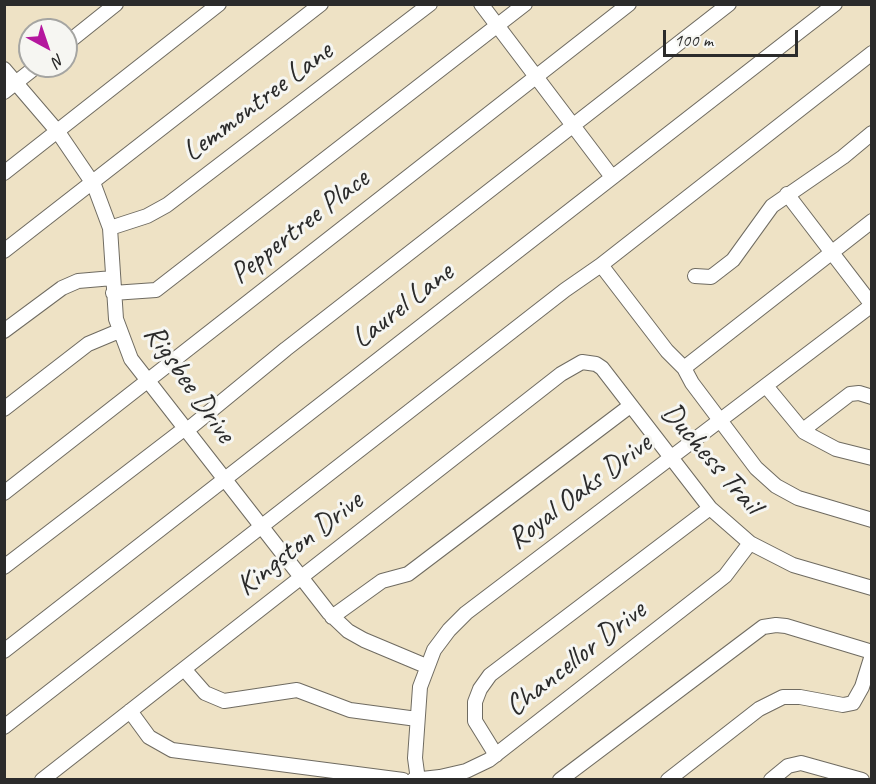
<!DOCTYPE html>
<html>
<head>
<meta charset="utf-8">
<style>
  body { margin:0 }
  #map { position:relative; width:876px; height:784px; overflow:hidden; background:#eee2c5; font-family:Caveat,sans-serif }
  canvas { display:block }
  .frame { position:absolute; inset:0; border:6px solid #2b2b2b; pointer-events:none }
  .north { position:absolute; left:18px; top:18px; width:60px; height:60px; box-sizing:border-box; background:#f6f6f2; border:2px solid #a5a5a2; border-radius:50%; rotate:140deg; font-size:16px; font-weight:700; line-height:24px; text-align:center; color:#2b2b2b }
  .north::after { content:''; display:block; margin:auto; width:21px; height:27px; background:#b5179e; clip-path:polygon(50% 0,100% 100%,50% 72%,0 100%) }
  .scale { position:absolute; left:663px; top:30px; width:135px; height:27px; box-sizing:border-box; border:3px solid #2b2b2b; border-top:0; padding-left:8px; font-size:18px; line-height:21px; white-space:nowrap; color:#2b2b2b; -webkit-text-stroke:4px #f6f6f2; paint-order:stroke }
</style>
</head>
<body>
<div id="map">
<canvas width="876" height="784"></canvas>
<div class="frame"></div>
<div class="north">N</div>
<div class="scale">100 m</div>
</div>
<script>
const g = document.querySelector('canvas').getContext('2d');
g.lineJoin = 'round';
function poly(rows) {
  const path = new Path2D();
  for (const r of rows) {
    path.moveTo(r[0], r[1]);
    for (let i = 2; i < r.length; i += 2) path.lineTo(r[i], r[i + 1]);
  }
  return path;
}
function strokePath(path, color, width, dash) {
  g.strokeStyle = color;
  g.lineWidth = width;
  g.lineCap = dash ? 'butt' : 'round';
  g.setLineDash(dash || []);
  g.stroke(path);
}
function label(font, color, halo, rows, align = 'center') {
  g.font = font + ' Caveat,sans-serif';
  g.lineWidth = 6;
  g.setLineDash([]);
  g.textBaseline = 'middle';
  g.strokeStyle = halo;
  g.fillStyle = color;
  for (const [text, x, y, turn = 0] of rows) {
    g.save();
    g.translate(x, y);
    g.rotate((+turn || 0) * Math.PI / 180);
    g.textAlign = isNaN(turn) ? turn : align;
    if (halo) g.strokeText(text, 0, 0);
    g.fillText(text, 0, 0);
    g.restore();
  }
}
const minor = poly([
  [481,4,612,177],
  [66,44,116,4],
  [4,69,58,132,94,185,110,228,116,319,131,359,329,613,348,631,364,640,426,666],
  [4,92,37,66],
  [4,173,219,4],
  [787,194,872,305],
  [872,221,684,368,692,383,756,468,776,486,798,498,872,520],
  [110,228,147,216,167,205,430,4],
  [4,251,321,4],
  [601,265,872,53],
  [695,276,711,277,733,260,772,206,843,157,872,133],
  [113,293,156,290,525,4],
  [4,331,62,288,78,281,113,278],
  [766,386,804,432,836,449,872,458],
  [4,409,88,344,119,331],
  [803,430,850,394,859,393,872,397],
  [186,431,286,349,729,4],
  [4,493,629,4],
  [4,567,184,429],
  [332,617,382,581,408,574,630,406],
  [4,651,835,4],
  [184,669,205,693,224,701,297,690,350,710,417,719],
  [130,711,149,737,172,750,403,780],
  [4,727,565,290,601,265,667,351,684,368],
  [496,755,475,721,475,702,480,689,490,675,710,508],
  [42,780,561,374,582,362,596,364,602,368,710,508,750,543,793,565,872,588],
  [413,780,440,777,466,771,489,760,725,576,750,543],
  [418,780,415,758,420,687,434,650,449,630,466,613,872,305],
  [560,780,763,627,776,625,786,626,872,652],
  [668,780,759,709,783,697,800,697,843,705,853,703,862,687,872,655],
  [771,780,788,766,801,763,862,780]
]);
strokePath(minor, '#6f6b61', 16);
strokePath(minor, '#fff', 14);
label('30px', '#2b2b2b', '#f6f6f2', [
  ["Lemmontree Lane",258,102,-37],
  ["Peppertree Place",300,227,-38],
  ["Laurel Lane",403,306,-38],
  ["Rigsbee Drive",189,384,55],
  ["Duchess Trail",711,459,49],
  ["Royal Oaks Drive",580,492,-37],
  ["Kingston Drive",300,544,-38],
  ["Chancellor Drive",576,659,-38]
]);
</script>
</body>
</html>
